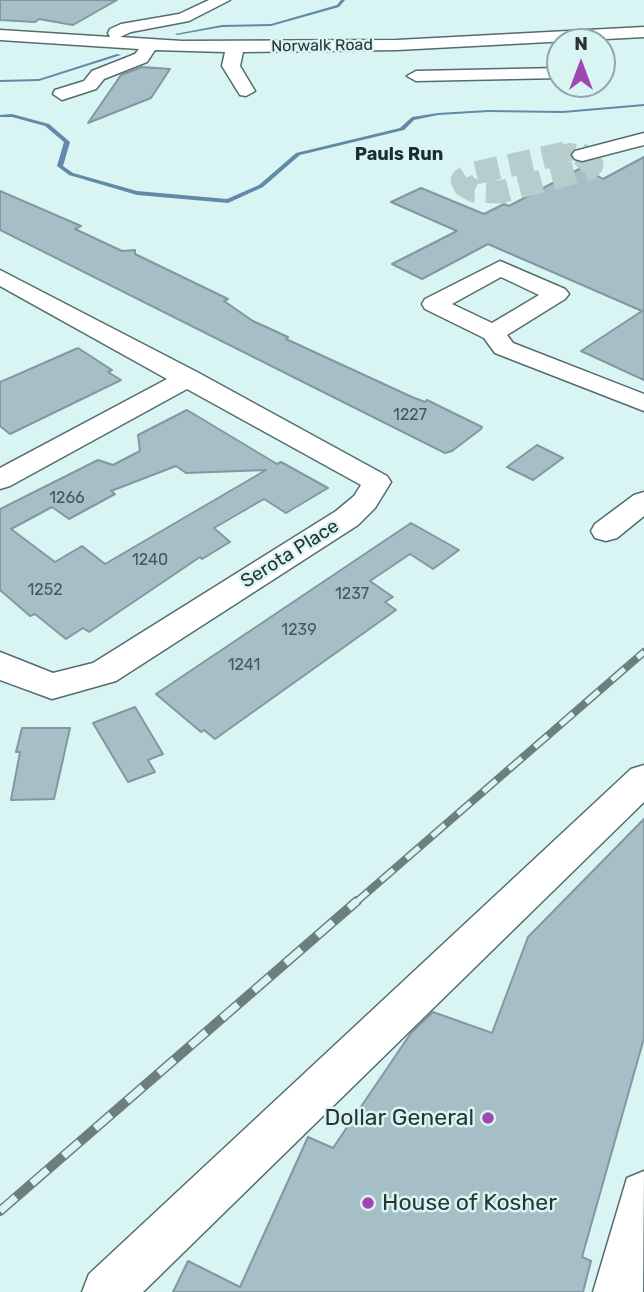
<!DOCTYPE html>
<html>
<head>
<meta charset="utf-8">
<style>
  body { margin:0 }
  #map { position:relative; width:644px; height:1292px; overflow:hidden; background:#d8f4f3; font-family:Rubik,sans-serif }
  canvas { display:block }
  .north { position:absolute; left:546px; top:28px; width:70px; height:70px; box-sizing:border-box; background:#d8f4f3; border:2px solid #92a7a7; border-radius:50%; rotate:0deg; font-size:19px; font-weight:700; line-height:28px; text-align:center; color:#293434 }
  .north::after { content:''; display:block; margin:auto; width:24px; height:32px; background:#a147b3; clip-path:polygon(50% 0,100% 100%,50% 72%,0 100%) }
</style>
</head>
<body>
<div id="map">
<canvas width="644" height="1292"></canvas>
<div class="north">N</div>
</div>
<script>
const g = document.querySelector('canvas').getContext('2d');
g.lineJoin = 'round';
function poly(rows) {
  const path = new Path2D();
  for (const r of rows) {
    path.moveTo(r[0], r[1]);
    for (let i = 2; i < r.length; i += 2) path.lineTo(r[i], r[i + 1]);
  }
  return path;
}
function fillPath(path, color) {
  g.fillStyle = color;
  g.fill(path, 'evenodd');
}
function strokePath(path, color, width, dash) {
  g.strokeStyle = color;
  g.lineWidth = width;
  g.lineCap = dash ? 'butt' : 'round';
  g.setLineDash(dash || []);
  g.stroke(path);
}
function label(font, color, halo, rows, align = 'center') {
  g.font = font + ' Rubik,sans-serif';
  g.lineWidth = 5;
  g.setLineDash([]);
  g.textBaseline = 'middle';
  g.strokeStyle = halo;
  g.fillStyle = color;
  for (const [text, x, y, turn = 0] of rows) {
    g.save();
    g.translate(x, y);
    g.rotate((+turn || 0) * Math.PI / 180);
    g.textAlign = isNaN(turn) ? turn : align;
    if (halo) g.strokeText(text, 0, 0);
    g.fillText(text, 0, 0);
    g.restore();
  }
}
fillPath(poly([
  [341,0,345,0,339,7,271,26,222,27,177,35,175,34,222,25,271,24,337,5,341,0],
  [117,54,121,55,39,81,0,82,0,80,39,79,117,54],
  [644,104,644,106,563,113,488,112,438,115,414,120,404,130,300,155,263,187,228,203,137,195,69,175,57,166,64,142,45,126,12,117,0,117,0,115,12,114,49,124,70,142,63,166,73,173,137,191,227,199,259,185,296,153,400,128,412,117,438,113,488,110,563,111,644,104]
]), '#628aa8');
const building = poly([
  [0,0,117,0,73,25,39,19,35,22,0,20,0,0],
  [142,67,170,69,151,98,88,123,121,75,142,67],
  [644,157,644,380,581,351,642,311,488,244,422,279,392,264,457,231,391,202,421,188,484,214,504,204,509,206,583,167,603,179,644,157],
  [0,191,81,226,75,229,122,251,135,250,135,254,228,299,224,301,253,321,288,337,286,339,412,397,425,402,427,400,482,427,481,429,452,451,445,453,379,420,0,230,0,191],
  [78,348,112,370,108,372,121,380,10,434,0,426,0,382,78,348],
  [187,410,277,464,281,462,328,488,286,513,264,499,214,528,230,542,202,559,200,557,89,632,83,628,66,639,35,614,30,616,0,590,0,509,98,460,113,465,140,451,138,435,187,410],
  [176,466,186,473,266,470,105,564,82,546,55,562,11,529,52,507,69,519,115,494,111,491,176,466],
  [537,445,563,458,533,480,507,467,537,445],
  [411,523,459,550,433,569,410,554,370,581,393,597,385,602,396,610,215,739,204,730,201,732,156,694,411,523],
  [135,707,163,754,148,760,155,772,128,782,93,723,135,707],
  [22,728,70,728,54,799,11,800,20,752,16,752,22,728],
  [644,819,644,1038,582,1257,591,1261,583,1292,173,1292,188,1261,240,1287,308,1137,333,1148,411,1033,433,1012,492,1033,528,937,644,819]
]);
fillPath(building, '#a6bfc7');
strokePath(building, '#8099a0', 2);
strokePath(poly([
  [557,155,570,152,581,155]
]), '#b5cecd', 18, [18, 9]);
strokePath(poly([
  [565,153,471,174,462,180,465,186,474,191,500,192,588,169,592,165,582,155,574,153]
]), '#b5cecd', 23, [23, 11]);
const minor = poly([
  [209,0,230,0,189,21,131,32,120,37,182,41,397,40,644,27,644,37,397,50,243,52,240,66,255,91,246,96,240,95,222,66,225,52,155,50,147,62,104,79,96,89,62,100,53,94,55,90,84,81,92,71,135,54,139,49,0,40,0,30,110,37,108,33,110,29,121,24,179,14,209,0],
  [560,68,560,78,416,81,407,76,416,71,560,68],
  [644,133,644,145,582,161,575,159,572,155,575,151,644,133],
  [500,261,565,289,569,294,565,299,507,335,513,343,644,394,644,411,495,353,484,338,425,309,422,304,425,299,500,261],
  [501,277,539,295,492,323,452,304,501,277],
  [0,270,197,372,387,476,391,482,375,508,358,525,116,681,52,699,0,680,0,652,53,673,93,663,336,511,354,496,361,485,187,389,10,486,0,489,0,468,167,379,0,286,0,270],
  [644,492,644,516,617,538,606,541,595,538,591,531,595,524,634,495,644,492],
  [644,765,644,802,143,1292,82,1292,89,1274,631,769,644,765],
  [644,1171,643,1292,593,1292,627,1178,644,1171]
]);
strokePath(minor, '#546d6c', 3);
fillPath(minor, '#fff');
const railFar1 = poly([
  [355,903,644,652]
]);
const rail = poly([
  [0,1211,357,901]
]);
strokePath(railFar1, '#6c7e7d', 8);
strokePath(rail, '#6c7e7d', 10);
strokePath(railFar1, '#d8f4f3', 5, [17]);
strokePath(rail, '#d8f4f3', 7, [21]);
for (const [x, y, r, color] of [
  [488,1118,7,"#a147b3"],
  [368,1203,7,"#a147b3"]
]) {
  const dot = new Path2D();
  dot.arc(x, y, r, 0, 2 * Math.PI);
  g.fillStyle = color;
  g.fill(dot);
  strokePath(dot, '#d8f4f3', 2.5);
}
label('16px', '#293434', '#d8f4f3', [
  ["Norwalk Road",322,46,-1]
]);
label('16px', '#485759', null, [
  ["1227",410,415],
  ["1266",67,498],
  ["1240",150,560],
  ["1252",45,590],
  ["1237",352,594],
  ["1239",299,630],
  ["1241",244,665]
]);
label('bold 18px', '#18302f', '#d8f4f3', [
  ["Pauls Run",399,155]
]);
label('19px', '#293434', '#d8f4f3', [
  ["Serota Place",290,554,-32]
]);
label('23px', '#293434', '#d8f4f3', [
  ["Dollar General",474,1118],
  ["House of Kosher",382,1203,"left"]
], 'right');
</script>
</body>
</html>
